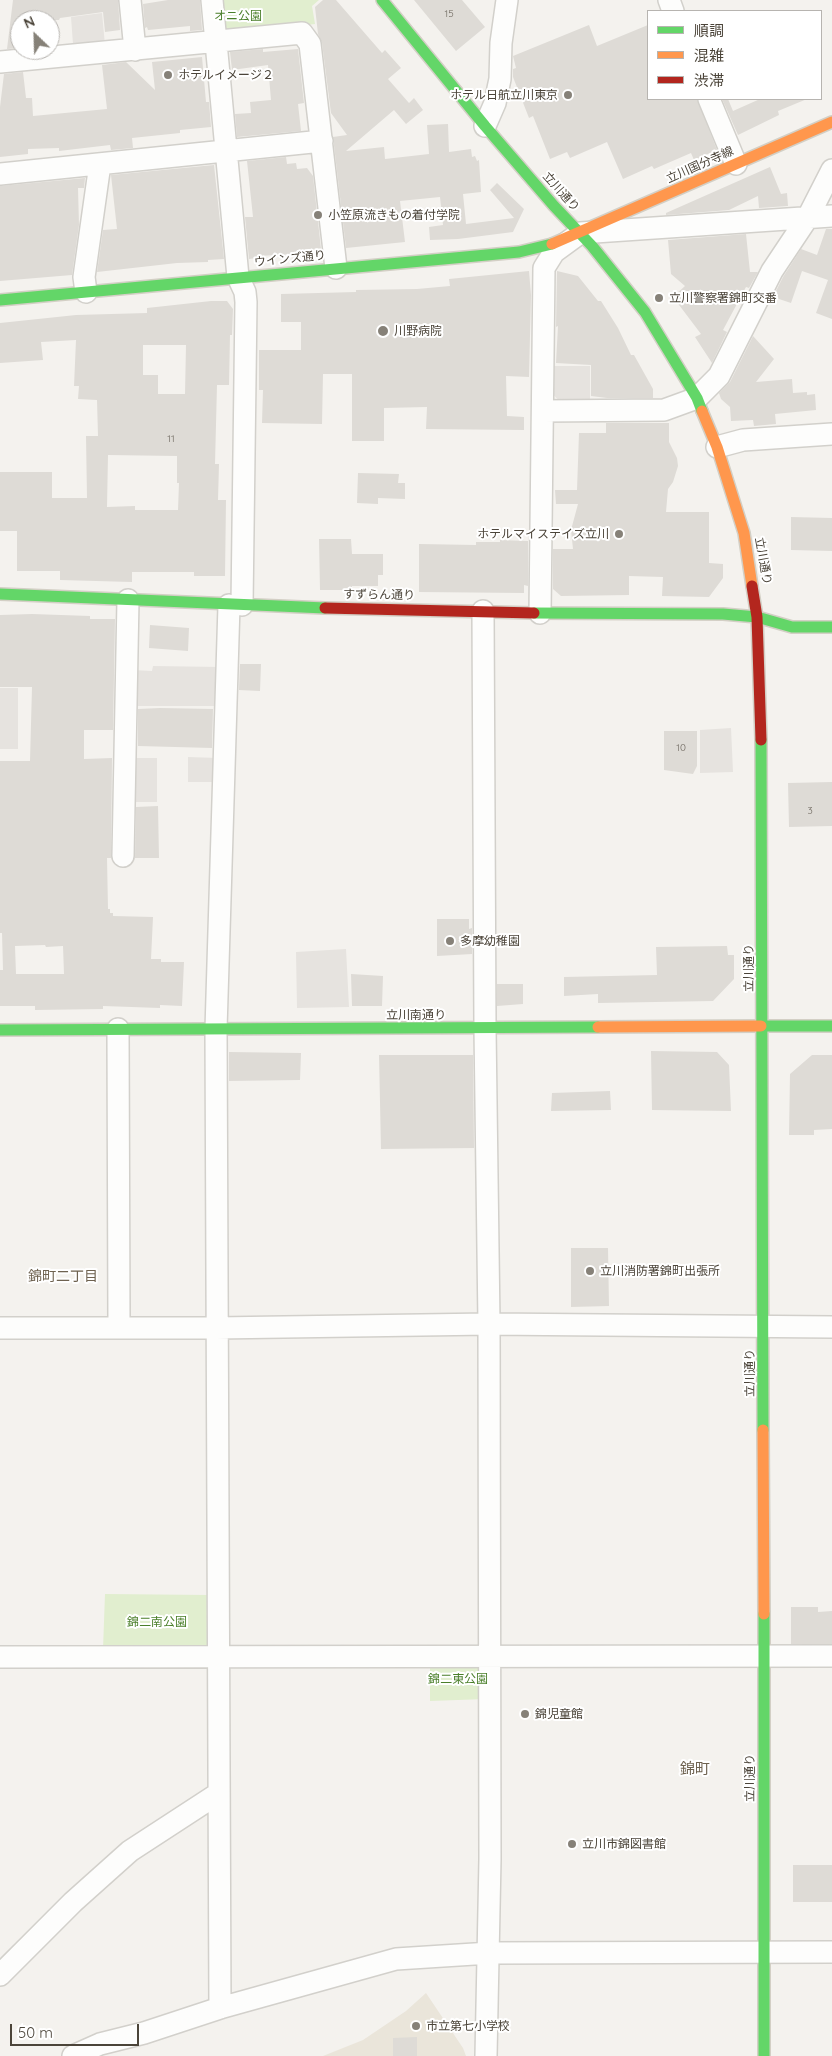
<!DOCTYPE html>
<html>
<head>
<meta charset="utf-8">
<style>
  body { margin:0 }
  #map { position:relative; width:832px; height:2056px; overflow:hidden; background:#f4f2ee; font-family:Quicksand,"Noto Sans JP",sans-serif }
  canvas { display:block }
  .legend { position:absolute; left:647px; top:10px; width:175px; height:90px; box-sizing:border-box; background:#fff; border:1px solid #b7b4b0; margin:0; padding:6px 9px; list-style:none; font-size:15px; color:#4b4439 }
  .legend li { display:flex; align-items:center; gap:10px; height:25px }
  .legend b { width:25px; border:1px solid #b7b4b0 }
  .north { position:absolute; left:10px; top:10px; width:50px; height:50px; box-sizing:border-box; background:#fff; border:1px solid #b7b4b0; border-radius:50%; rotate:336deg; font-size:14px; font-weight:700; line-height:20px; text-align:center; color:#4b4439 }
  .north::after { content:''; display:block; margin:auto; width:18px; height:22px; background:#868178; clip-path:polygon(50% 0,100% 100%,50% 72%,0 100%) }
  .scale { position:absolute; left:10px; top:2024px; width:129px; height:22px; box-sizing:border-box; border:2px solid #4b4439; border-top:0; padding-left:6px; font-size:15px; line-height:18px; white-space:nowrap; color:#4b4439; -webkit-text-stroke:4px #fff; paint-order:stroke }
</style>
</head>
<body>
<div id="map">
<canvas width="832" height="2056"></canvas>
<ul class="legend">
<li><b style="height:6px;background:#63d668"></b>順調</li>
<li><b style="height:6px;background:#ff974d"></b>混雑</li>
<li><b style="height:6px;background:#b3261e"></b>渋滞</li>
</ul>
<div class="north">N</div>
<div class="scale">50 m</div>
</div>
<script>
const g = document.querySelector('canvas').getContext('2d');
g.lineJoin = 'round';
function fillPath(path, color) {
  g.fillStyle = color;
  g.fill(path, 'evenodd');
}
function poly(rows) {
  const path = new Path2D();
  for (const r of rows) {
    path.moveTo(r[0], r[1]);
    for (let i = 2; i < r.length; i += 2) path.lineTo(r[i], r[i + 1]);
  }
  return path;
}
function strokePath(path, color, width, dash) {
  g.strokeStyle = color;
  g.lineWidth = width;
  g.lineCap = dash ? 'butt' : 'round';
  g.setLineDash(dash || []);
  g.stroke(path);
}
function label(font, color, halo, rows, align = 'center') {
  g.font = font + ' Quicksand,"Noto Sans JP",sans-serif';
  g.lineWidth = 4;
  g.setLineDash([]);
  g.textBaseline = 'middle';
  g.strokeStyle = halo;
  g.fillStyle = color;
  for (const [text, x, y, turn = 0] of rows) {
    g.save();
    g.translate(x, y);
    g.rotate((+turn || 0) * Math.PI / 180);
    g.textAlign = isNaN(turn) ? turn : align;
    if (halo) g.strokeText(text, 0, 0);
    g.fillText(text, 0, 0);
    g.restore();
  }
}
fillPath(poly([
  [426,1993,463,2048,466,2056,323,2056,363,2040,406,2011]
]), '#eae5da');
fillPath(poly([
  [218,0,319,0,312,6,315,24,225,34],
  [105,1594,210,1595,209,1651,103,1649],
  [486,1658,486,1699,430,1701,430,1660]
]), '#e1eecf');
fillPath(poly([
  [102,13,105,45,73,44,71,17],
  [551,366,590,366,590,402,560,402,551,392],
  [153,666,221,667,220,706,131,706,132,670,152,671],
  [0,688,18,688,18,749,0,749],
  [731,728,733,772,700,773,700,730],
  [188,757,218,758,217,782,188,782],
  [130,758,157,758,157,802,129,802],
  [346,949,349,1007,297,1008,296,952]
]), '#e6e3df');
fillPath(poly([
  [13,0,118,0,120,30,105,32,103,12,60,18,59,20,20,20,20,48,7,49],
  [168,0,200,0,202,30,190,31,190,26,148,30,147,27,145,28,143,4],
  [323,0,336,0,382,53,385,50,401,68,388,79,409,103,414,98,423,110,406,124,394,110,346,151,384,147,385,159,429,154,427,125,448,124,449,152,471,149,472,157,475,156,477,161,479,160,481,192,463,194,466,224,514,218,490,190,497,183,524,209,513,232,458,239,430,240,429,227,443,225,440,197,400,201,405,242,346,248,333,137,347,135,331,113,322,43,318,34,315,7],
  [414,0,462,0,485,27,456,51],
  [589,25,597,46,648,25,648,99,697,99,717,150,694,160,691,153,654,169,652,166,623,179,607,142,570,158,567,152,550,159,533,116,529,118,513,77,513,69,516,68,513,56],
  [263,49,263,52,298,49,304,103,298,104,301,131,237,137,235,114,251,113,250,102,271,100,268,65,232,70,230,52],
  [202,57,206,102,209,102,211,127,180,130,180,133,132,138,133,148,111,150,110,145,59,151,59,148,28,149,28,154,0,157,0,107,4,74,23,72,26,98,32,98,33,116,107,109,102,65,126,62,155,90,152,62],
  [722,99,728,99,733,111,760,99,807,99,778,111,779,115,738,135],
  [286,157,287,164,296,163,297,169,307,168,313,176,321,249,294,252,294,254,258,256,258,258,249,259,245,217,253,217,247,161],
  [214,165,224,259,208,260,208,262,177,263,97,272,103,230,117,229,111,175],
  [770,167,781,194,787,193,788,206,759,208,758,196,729,210,666,215,666,213],
  [85,178,84,188,78,188,79,225,72,275,0,281,0,186],
  [826,229,832,229,832,319,816,313,828,280,802,271,791,303,773,297,783,277,801,249,817,255],
  [746,234,750,272,758,272,749,288,746,287,723,330,727,332,712,363,695,337,701,334,673,297,685,286,671,274,668,240],
  [529,271,531,295,529,377,506,376,507,416,524,417,524,430,426,429,427,407,384,408,384,441,352,441,352,374,323,374,322,424,262,423,263,390,259,390,259,350,301,350,301,322,281,322,281,294,356,292,356,290,417,289,450,286,449,279],
  [557,271,578,276,598,301,601,301,618,328,631,355,634,355,653,389,653,398,607,398,591,396,591,365,556,363,558,326,556,327],
  [211,301,227,301,233,309,232,335,230,335,229,385,217,385,215,464,219,464,218,500,226,500,225,576,194,576,194,572,132,572,132,582,60,580,60,571,17,571,17,531,0,531,0,472,52,472,52,498,87,498,86,436,98,436,97,400,78,399,79,386,74,386,76,340,41,342,43,360,0,363,0,323,76,315,147,313,147,308],
  [143,345,186,345,185,394,158,394,158,375,143,375],
  [108,455,177,456,177,483,179,483,178,510,135,510,135,506,107,507],
  [753,336,774,359,756,382,792,379,793,393,807,392,807,395,815,394,816,410,775,414,776,424,754,426,753,420,731,421,730,407,721,399,719,393,730,382],
  [606,423,669,423,669,442,677,458,678,466,673,482,668,489,666,512,709,512,709,563,723,564,723,578,709,597,662,596,663,577,629,576,629,595,561,596,553,589,553,549,573,549,571,530,578,504,556,504,555,490,577,490,579,433,606,433],
  [358,473,399,474,398,483,405,483,405,499,378,498,378,504,357,503],
  [791,517,832,518,832,551,791,550],
  [319,539,351,539,352,554,383,554,383,575,378,575,378,586,352,586,352,590,320,590],
  [500,540,528,541,528,586,524,585,524,593,419,592,419,544,476,545,476,542,500,542],
  [32,614,90,616,90,619,115,619,113,730,84,730,84,759,112,758,111,858,107,858,108,909,110,909,110,913,113,913,113,916,153,917,151,959,161,959,161,962,184,962,182,1006,160,1005,160,1008,103,1006,103,1009,35,1010,35,1006,0,1006,0,970,3,970,2,933,0,933,0,761,30,761,32,687,0,687,0,615],
  [45,945,46,947,63,946,64,974,16,974,15,946],
  [150,625,189,628,188,651,149,648],
  [240,664,261,664,260,691,239,690],
  [160,708,213,709,212,748,138,746,138,709],
  [664,731,697,731,697,766,693,774,664,770],
  [832,782,832,826,789,827,788,783],
  [158,806,159,858,135,858,136,807],
  [437,919,469,919,469,929,472,928,472,954,437,956],
  [727,946,728,955,734,955,734,979,713,1001,598,1003,598,994,564,996,564,977,657,975,656,947],
  [351,974,383,976,382,1006,352,1006],
  [497,984,523,984,523,1004,497,1006],
  [651,1051,717,1052,729,1065,731,1111,652,1110],
  [229,1052,301,1053,300,1080,229,1081],
  [379,1055,473,1055,474,1148,381,1149],
  [812,1055,832,1055,832,1129,814,1130,814,1135,789,1135,790,1074],
  [610,1091,611,1110,551,1111,552,1093],
  [571,1248,608,1248,609,1306,571,1307],
  [791,1607,818,1607,818,1612,832,1611,832,1644,791,1644],
  [793,1865,832,1865,832,1902,793,1902],
  [417,2037,417,2056,393,2056,393,2038]
]), '#dedbd6');
const street = poly([
  [130,0,135,50],
  [212,0,238,277,245,292,246,302,242,605],
  [669,0,673,11],
  [0,62,302,33,310,44,336,268],
  [709,99,736,164],
  [485,126,495,103,500,79,501,43,507,0],
  [0,174,322,141],
  [86,292,84,277,100,164],
  [543,411,664,410,697,398,719,376,772,271,808,217,832,170],
  [717,447,743,440,832,434],
  [483,611,485,1028,489,1324,490,1859,486,2056],
  [540,613,544,268,554,252,580,233,832,216],
  [123,856,128,600],
  [118,1029,119,1328],
  [0,1328,216,1328,489,1324,832,1327],
  [0,1657,832,1656],
  [0,1975,73,1902,130,1851,219,1793],
  [220,2008,216,1029,229,605],
  [73,2056,100,2044,144,2033,220,2008,396,1959,490,1953,832,1952]
]);
const fast = poly([
  [382,0,485,126,554,206,592,246,645,312,697,398,702,411],
  [0,300,519,252,552,244],
  [0,594,325,608],
  [534,613,723,614,757,617,792,627,832,627],
  [761,740,763,1430],
  [761,1026,832,1026],
  [0,1030,598,1027],
  [764,1614,764,2056]
]);
const slow = poly([
  [552,244,832,122],
  [702,411,717,447,744,533,752,586],
  [598,1027,761,1026],
  [763,1430,764,1614]
]);
const jam = poly([
  [752,586,757,617,761,740],
  [325,608,534,613]
]);
strokePath(street, '#d2d0cb', 24);
strokePath(fast, '#d3cfc5', 14);
strokePath(slow, '#d3cfc5', 14);
strokePath(jam, '#d3cfc5', 14);
strokePath(street, '#fdfdfc', 21);
strokePath(fast, '#63d668', 11);
strokePath(slow, '#ff974d', 11);
strokePath(jam, '#b3261e', 11);
for (const [x, y, r, color] of [
  [168,75,5,"#868178"],
  [568,95,5,"#868178"],
  [318,215,5,"#868178"],
  [659,298,5,"#868178"],
  [383,331,6,"#868178"],
  [619,534,5,"#868178"],
  [450,941,5,"#868178"],
  [590,1271,5,"#868178"],
  [525,1714,5,"#868178"],
  [572,1844,5,"#868178"],
  [416,2026,5,"#868178"]
]) {
  const dot = new Path2D();
  dot.arc(x, y, r, 0, 2 * Math.PI);
  g.fillStyle = color;
  g.fill(dot);
  strokePath(dot, '#fff', 2);
}
label('10px', '#706a61', null, [
  ["15",449,14],
  ["11",171,439],
  ["10",681,748],
  ["3",810,811]
]);
label('12px', '#4a7f2a', '#fff', [
  ["オニ公園",238,16],
  ["錦二南公園",157,1622],
  ["錦二東公園",458,1679]
]);
label('12px', '#4b4439', '#fff', [
  ["ホテルイメージ２",178,75],
  ["ホテル日航立川東京",558,95,"right"],
  ["小笠原流きもの着付学院",328,215],
  ["立川警察署錦町交番",669,298],
  ["川野病院",394,331],
  ["ホテルマイステイズ立川",609,534,"right"],
  ["多摩幼稚園",460,941],
  ["立川消防署錦町出張所",600,1271],
  ["錦児童館",535,1714],
  ["立川市錦図書館",582,1844],
  ["市立第七小学校",426,2026]
], 'left');
label('12px', '#4b4439', '#fff', [
  ["立川国分寺線",700,165,-24],
  ["立川通り",561,192,48],
  ["ウインズ通り",290,259,-6],
  ["立川通り",763,561,80],
  ["すずらん通り",379,595,1],
  ["立川通り",749,968,-90],
  ["立川南通り",416,1015],
  ["立川通り",750,1373,-90],
  ["立川通り",750,1778,-90]
]);
label('14px', '#6e6250', '#fff', [
  ["錦町二丁目",63,1277]
]);
label('15px', '#6e6250', '#fff', [
  ["錦町",695,1769]
]);
</script>
</body>
</html>
